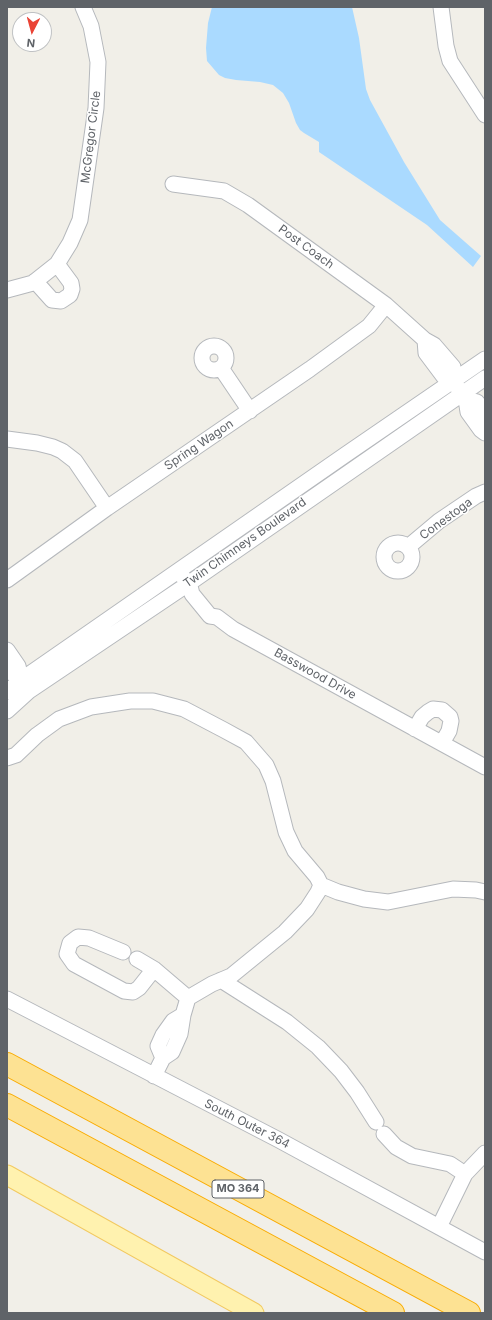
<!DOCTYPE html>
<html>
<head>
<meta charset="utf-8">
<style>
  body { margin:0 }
  #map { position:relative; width:492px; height:1320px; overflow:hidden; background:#f1efe8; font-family:Inter,sans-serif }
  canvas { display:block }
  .frame { position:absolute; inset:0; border:8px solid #5f6368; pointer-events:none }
  .north { position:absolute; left:12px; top:12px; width:40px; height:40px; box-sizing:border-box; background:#fff; border:1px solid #bfc1c3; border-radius:50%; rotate:186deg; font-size:11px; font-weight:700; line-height:16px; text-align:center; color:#5f6368 }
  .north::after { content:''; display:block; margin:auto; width:14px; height:18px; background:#ea4335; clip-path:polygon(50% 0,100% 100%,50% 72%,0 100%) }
</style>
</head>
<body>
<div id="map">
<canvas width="492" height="1320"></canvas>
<div class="frame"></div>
<div class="north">N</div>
</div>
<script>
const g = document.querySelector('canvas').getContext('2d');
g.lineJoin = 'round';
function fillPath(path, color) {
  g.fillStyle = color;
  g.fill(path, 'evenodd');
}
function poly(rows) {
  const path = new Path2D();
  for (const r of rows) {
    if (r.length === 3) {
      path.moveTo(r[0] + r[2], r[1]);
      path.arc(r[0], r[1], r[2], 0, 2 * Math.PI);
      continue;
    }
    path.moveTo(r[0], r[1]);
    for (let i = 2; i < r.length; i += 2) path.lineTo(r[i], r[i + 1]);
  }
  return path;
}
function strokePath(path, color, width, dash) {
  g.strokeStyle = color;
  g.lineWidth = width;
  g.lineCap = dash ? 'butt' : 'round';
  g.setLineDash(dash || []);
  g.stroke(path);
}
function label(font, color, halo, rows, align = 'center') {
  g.font = font + ' Inter,sans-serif';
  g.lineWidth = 3;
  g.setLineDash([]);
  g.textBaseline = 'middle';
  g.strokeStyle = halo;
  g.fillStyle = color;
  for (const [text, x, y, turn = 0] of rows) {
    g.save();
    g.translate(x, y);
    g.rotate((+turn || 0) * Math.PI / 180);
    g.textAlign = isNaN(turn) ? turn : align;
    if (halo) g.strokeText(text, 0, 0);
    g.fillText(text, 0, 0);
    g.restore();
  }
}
fillPath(poly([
  [212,7,352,7,359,38,366,89,370,100,404,162,440,220,481,256,473,267,427,225,319,152,319,142,304,133,300,130,296,123,289,103,283,93,273,85,260,82,236,80,225,78,219,75,207,61,206,48,208,23]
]), '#aadaff');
const minor = poly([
  [441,7,446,46,450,61,485,115],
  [173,184,224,191,248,205,386,305,425,340,434,345,453,367,450,377,466,399,468,412,481,430,485,433],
  [35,281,52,300,61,301,70,295,72,289,71,283,57,264],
  [7,290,33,283,57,264,70,243,80,220,96,108,98,62,91,26,83,7],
  [425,340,426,353,444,377,450,377],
  [214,358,12],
  [221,368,250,411],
  [466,399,477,402,485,415],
  [7,439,37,443,53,447,62,451,75,461,107,508],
  [398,557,14],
  [408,547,439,521,476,496,485,492],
  [183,577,190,586,192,594,210,616,217,617,233,629,485,767],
  [7,580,107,508,310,369,369,326,386,305],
  [7,650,18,666,19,670,18,676],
  [7,671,18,676,26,687],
  [7,692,21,680,345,455,485,359],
  [7,711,29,691,188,584,485,378],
  [415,729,422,717,428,712,433,709,442,710,450,717,451,721,449,731,442,743],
  [7,758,16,755,37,735,59,719,91,707,130,701,153,701,184,709,224,730,246,742,266,765,273,781,286,832,295,851,317,877,321,885,318,892,307,909,285,932,231,976,212,984,188,998,183,1015,180,1034,172,1052,163,1058,154,1076],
  [321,885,338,892,364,899,388,902,453,889,476,890,485,892],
  [123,952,89,938,78,937,70,943,67,954,74,964,124,991,133,992,139,988,154,969],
  [137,959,154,969,188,998],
  [221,980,287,1022,318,1047,341,1071,357,1092,376,1122],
  [7,999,279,1140,485,1252],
  [163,1058,158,1046,163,1035,173,1021,183,1015],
  [384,1134,396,1147,412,1156,450,1164,465,1174],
  [439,1227,465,1174,485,1153]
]);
const major = poly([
  [7,1175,254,1313]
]);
const highway = poly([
  [7,1064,469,1313],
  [7,1105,393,1313]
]);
strokePath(minor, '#b5b8bc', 17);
strokePath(major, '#f2c960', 21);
strokePath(highway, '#f9ab00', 24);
strokePath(minor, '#fff', 15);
strokePath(major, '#fff2af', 19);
strokePath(highway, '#fde293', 22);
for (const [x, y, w] of [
  [238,1189,52]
]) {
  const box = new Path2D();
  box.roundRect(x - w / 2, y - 9, w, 18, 3);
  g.fillStyle = '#fff';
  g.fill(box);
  strokePath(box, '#5f6368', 1);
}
label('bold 11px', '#5f6368', null, [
  ["MO 364",238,1189]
]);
label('12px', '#5f6368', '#fff', [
  ["McGregor Circle",91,137,-83],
  ["Post Coach",306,247,36],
  ["Spring Wagon",199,445,-34],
  ["Conestoga",446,519,-36],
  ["Twin Chimneys Boulevard",245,543,-35],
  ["Basswood Drive",315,674,29],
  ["South Outer 364",247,1124,27]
]);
</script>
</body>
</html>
